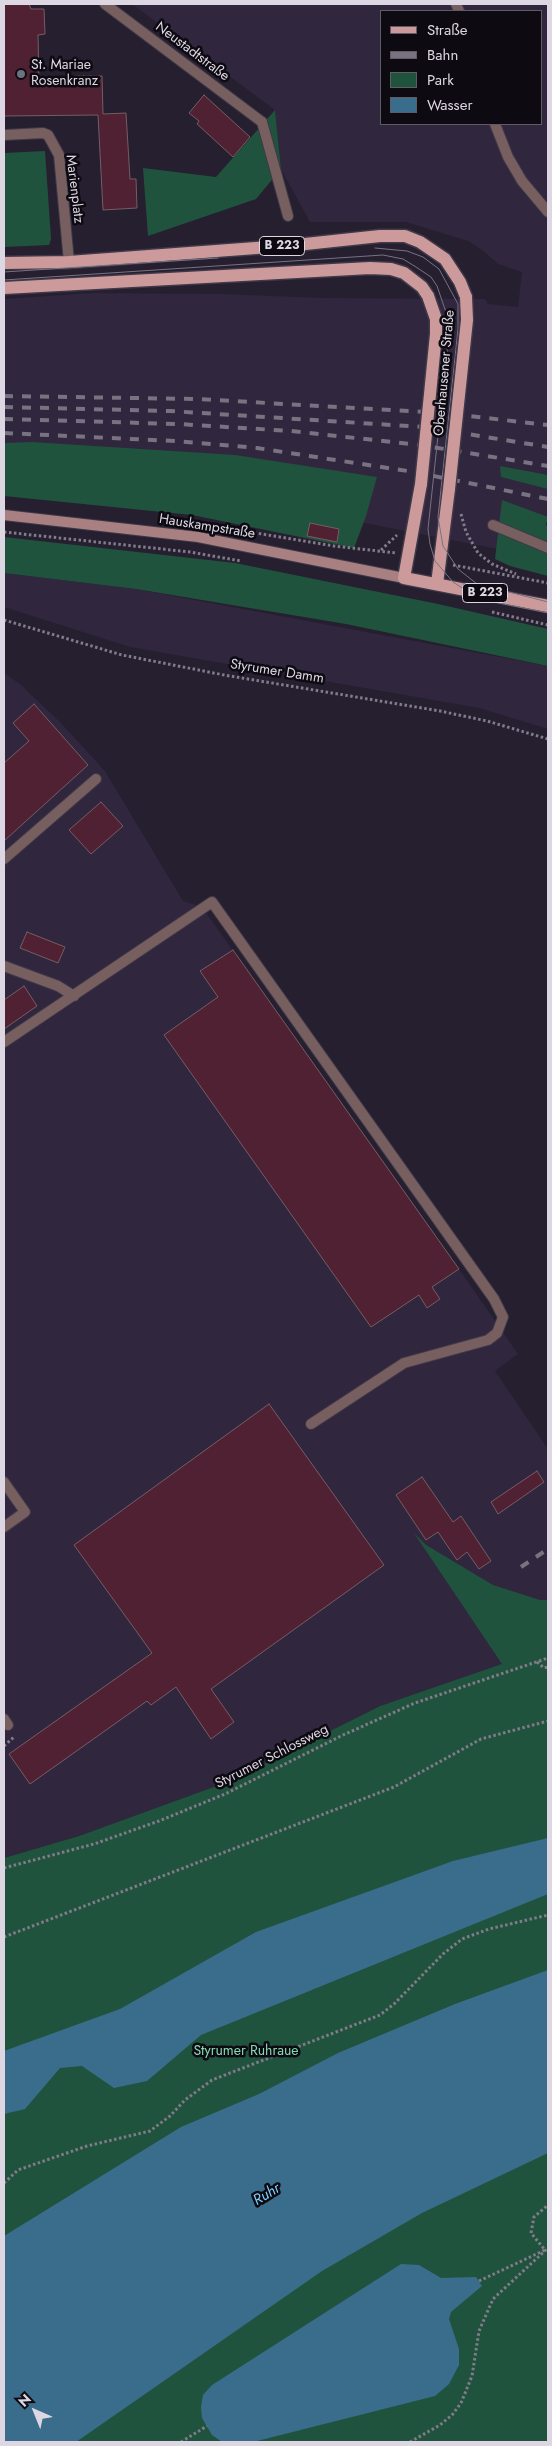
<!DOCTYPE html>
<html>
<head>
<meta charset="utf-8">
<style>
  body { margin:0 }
  #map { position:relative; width:552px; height:2446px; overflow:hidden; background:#261f30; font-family:Jost,sans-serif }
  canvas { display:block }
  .frame { position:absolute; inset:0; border:5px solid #dcd7e3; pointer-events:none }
  .legend { position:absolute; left:380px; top:10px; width:162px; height:115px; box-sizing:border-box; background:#0e0a12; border:1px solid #605c66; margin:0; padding:6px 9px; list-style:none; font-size:15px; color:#dcd7e3 }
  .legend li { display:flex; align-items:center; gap:10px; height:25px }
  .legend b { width:25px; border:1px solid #605c66 }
  .north { position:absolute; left:10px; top:2386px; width:50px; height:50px; -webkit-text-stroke:4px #0e0a12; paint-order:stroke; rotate:316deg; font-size:14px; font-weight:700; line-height:20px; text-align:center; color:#dcd7e3 }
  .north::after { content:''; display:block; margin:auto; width:18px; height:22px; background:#dcd7e3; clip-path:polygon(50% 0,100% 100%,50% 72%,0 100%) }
</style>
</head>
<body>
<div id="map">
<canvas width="552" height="2446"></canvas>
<div class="frame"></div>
<ul class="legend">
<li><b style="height:6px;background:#cd9a9c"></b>Straße</li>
<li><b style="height:6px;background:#787281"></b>Bahn</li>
<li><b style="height:14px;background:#20533e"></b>Park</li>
<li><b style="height:14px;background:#3a6d8b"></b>Wasser</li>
</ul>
<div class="north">N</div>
</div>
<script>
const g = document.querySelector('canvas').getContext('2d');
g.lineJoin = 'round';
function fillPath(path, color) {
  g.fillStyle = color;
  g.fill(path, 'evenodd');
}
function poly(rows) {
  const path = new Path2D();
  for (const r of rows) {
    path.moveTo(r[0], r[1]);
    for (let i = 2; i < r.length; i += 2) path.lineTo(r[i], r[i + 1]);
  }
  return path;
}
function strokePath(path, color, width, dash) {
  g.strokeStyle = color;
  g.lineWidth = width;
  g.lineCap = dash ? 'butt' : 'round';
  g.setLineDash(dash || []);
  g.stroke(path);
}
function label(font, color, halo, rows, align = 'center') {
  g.font = font + ' Jost,sans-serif';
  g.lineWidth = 5;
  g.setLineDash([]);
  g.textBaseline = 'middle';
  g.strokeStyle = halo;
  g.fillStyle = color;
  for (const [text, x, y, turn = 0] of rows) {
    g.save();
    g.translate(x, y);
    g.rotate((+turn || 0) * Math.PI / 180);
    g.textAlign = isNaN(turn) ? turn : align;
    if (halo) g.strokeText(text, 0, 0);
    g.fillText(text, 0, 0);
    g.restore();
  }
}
fillPath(poly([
  [132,4,548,4,548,517,546,525,548,527,521,551,492,548,181,487,4,467,4,299,92,293,221,294,325,298,485,299,488,304,518,307,522,272,498,264,482,250,468,241,406,222,310,222,281,169,275,110],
  [381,11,541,11,541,124,381,124],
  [4,573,136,589,548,666,548,729,479,708,130,647,4,607],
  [4,673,20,684,61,723,105,771,183,901,202,907,459,1269,518,1354,495,1371,548,1449,548,1650,380,1706,230,1781,79,1836,4,1858]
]), '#30263d');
fillPath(poly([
  [275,110,281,169,256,199,148,236,143,168,216,177],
  [45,151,51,239,49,245,4,247,4,153],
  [32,442,235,455,377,477,366,516,354,548,192,515,4,496,4,443],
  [500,466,548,475,548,489,501,477],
  [502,500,548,517,546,525,548,527,548,576,510,566,495,559],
  [4,537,235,563,438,604,548,629,548,666,346,624,136,589,4,573],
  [414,1533,426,1545,493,1585,540,1600,548,1600,548,2442,4,2442,4,1858,79,1836,230,1781,380,1706,502,1664]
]), '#20533e');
fillPath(poly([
  [548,1838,548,1894,201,2035,147,2081,114,2088,82,2066,60,2068,25,2109,4,2114,4,2051,120,2009,256,1932,453,1861],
  [548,1970,548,2153,422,2213,322,2271,76,2442,4,2442,4,2236,181,2127,259,2094,338,2053,455,2004],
  [401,2264,419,2265,441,2278,476,2277,482,2286,451,2312,449,2319,459,2349,459,2365,449,2384,435,2396,253,2442,222,2442,212,2435,202,2418,201,2407,203,2395,212,2385]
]), '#3a6d8b');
const building = poly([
  [4,4,29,4,31,9,44,9,45,34,38,35,39,82,74,80,74,76,102,76,103,114,126,113,130,179,136,179,137,208,103,210,98,115,4,116,4,4],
  [204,95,250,137,233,157,197,124,199,121,189,113,204,95],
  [310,523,339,529,337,542,307,536,310,523],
  [34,704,88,765,4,841,4,763,29,741,13,723,34,704],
  [101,802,123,826,91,854,69,830,101,802],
  [27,932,65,947,58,963,20,948,27,932],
  [233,950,459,1269,432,1287,440,1299,427,1308,419,1295,371,1327,164,1035,218,997,200,971,233,950],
  [24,986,37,1006,4,1029,4,1000,24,986],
  [269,1404,384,1565,211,1689,234,1722,211,1739,176,1687,151,1705,147,1701,30,1784,9,1754,152,1653,74,1545,269,1404],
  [537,1471,544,1482,498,1514,491,1502,537,1471],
  [422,1477,453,1522,461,1516,491,1561,479,1569,467,1552,457,1560,438,1532,426,1540,396,1495,422,1477]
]);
fillPath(building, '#502132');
strokePath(building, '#755d64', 1);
const lane = poly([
  [456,4,459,11],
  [262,122,288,216],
  [495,124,508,157,522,181,548,212],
  [493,525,548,548],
  [4,859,96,779],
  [4,966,58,986,74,996],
  [4,1042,212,902,494,1299,503,1317,497,1333,488,1340,404,1363,311,1424],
  [4,1482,25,1512,4,1527],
  [4,1719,8,1725]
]);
const street = poly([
  [105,4,262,122],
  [4,135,43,133,48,135,59,155,69,262]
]);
const secondary = poly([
  [4,515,198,537,404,578]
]);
const primary = poly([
  [4,263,69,262,296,245,380,236,405,236,420,242,445,259,460,282,466,297],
  [4,288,370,268,391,269,404,273,422,287,428,296],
  [421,484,404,578,548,606],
  [437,584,449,489]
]);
strokePath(lane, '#3f3949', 12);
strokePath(street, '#3f3949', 12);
strokePath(secondary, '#3f3949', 12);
strokePath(primary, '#3f3949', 15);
strokePath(poly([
  [461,514,466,532,478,553,492,564,516,574],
  [244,531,334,546,396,553],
  [4,532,190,552,241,561],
  [381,550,397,535],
  [453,565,548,583],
  [492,612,548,625],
  [4,620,122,655,224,675,440,711,487,721,548,739],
  [537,1662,544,1668,548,1667],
  [4,1746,15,1736],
  [4,1868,94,1844,159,1821,225,1794,343,1735,415,1703,548,1658],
  [4,1937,394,1787,481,1739,548,1721],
  [4,2183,18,2170,87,2146,150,2131,170,2116,185,2100,212,2080,380,2015,394,2004,443,1954,462,1939,489,1929,548,1915],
  [479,2281,545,2250,531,2233,534,2217,548,2205],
  [181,2442,207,2426],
  [410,2442,440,2425,452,2415,461,2403,472,2376,479,2331,493,2299,548,2248]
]), '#817b8a', 3, [2.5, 2.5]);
strokePath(lane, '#775e5f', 10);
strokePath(street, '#775e5f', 10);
strokePath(secondary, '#a88082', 10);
strokePath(primary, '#cd9a9c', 12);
strokePath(poly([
  [375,248,407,251,423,257,439,269,458,304,458,329,438,517,443,546,458,569,477,584,548,602],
  [4,272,218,258],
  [4,280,383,255,403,259,416,267,431,277,437,286,448,318,449,333,428,529,430,544,435,561,453,582,479,599,548,613]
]), '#787281', 1);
strokePath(poly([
  [4,396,197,399,442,413,548,425],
  [4,407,170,411,424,427,548,447],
  [4,419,178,424,291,431,420,445,548,466],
  [4,433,175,441,257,448,414,472,548,499],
  [521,1567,548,1549]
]), '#787281', 4, [9, 9]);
const primaryBridge = poly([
  [421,484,436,334,436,319,428,296],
  [449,489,467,320,466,297]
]);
strokePath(primaryBridge, '#3f3949', 15, []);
strokePath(primaryBridge, '#cd9a9c', 12);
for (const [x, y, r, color] of [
  [21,74,5,"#6b7280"]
]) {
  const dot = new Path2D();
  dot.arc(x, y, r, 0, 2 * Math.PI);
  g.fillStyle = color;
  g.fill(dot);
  strokePath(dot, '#0e0a12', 2);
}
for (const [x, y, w] of [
  [282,246,45],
  [485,593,45]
]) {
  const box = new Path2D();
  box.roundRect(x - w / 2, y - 9.5, w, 19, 4);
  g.fillStyle = '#0e0a12';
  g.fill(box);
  strokePath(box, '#dcd7e3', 1);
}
label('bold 12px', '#dcd7e3', null, [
  ["B 223",282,246],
  ["B 223",485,593]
]);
label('14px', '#dcd7e3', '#0e0a12', [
  ["Neustadtstraße",192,52,37],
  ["Marienplatz",74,189,83],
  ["Oberhausener Straße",445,373,-85],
  ["Hauskampstraße",207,527,9],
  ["Styrumer Damm",277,672,9],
  ["Styrumer Schlossweg",272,1757,-27]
]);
label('14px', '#dcd7e3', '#0e0a12', [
  ["St. Mariae",31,66],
  ["Rosenkranz",31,82]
], 'left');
label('14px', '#84dbb3', '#0e0a12', [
  ["Styrumer Ruhraue",246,2052]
]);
label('italic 15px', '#80d0ff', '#0e0a12', [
  ["Ruhr",267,2195,-31]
]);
</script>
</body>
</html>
